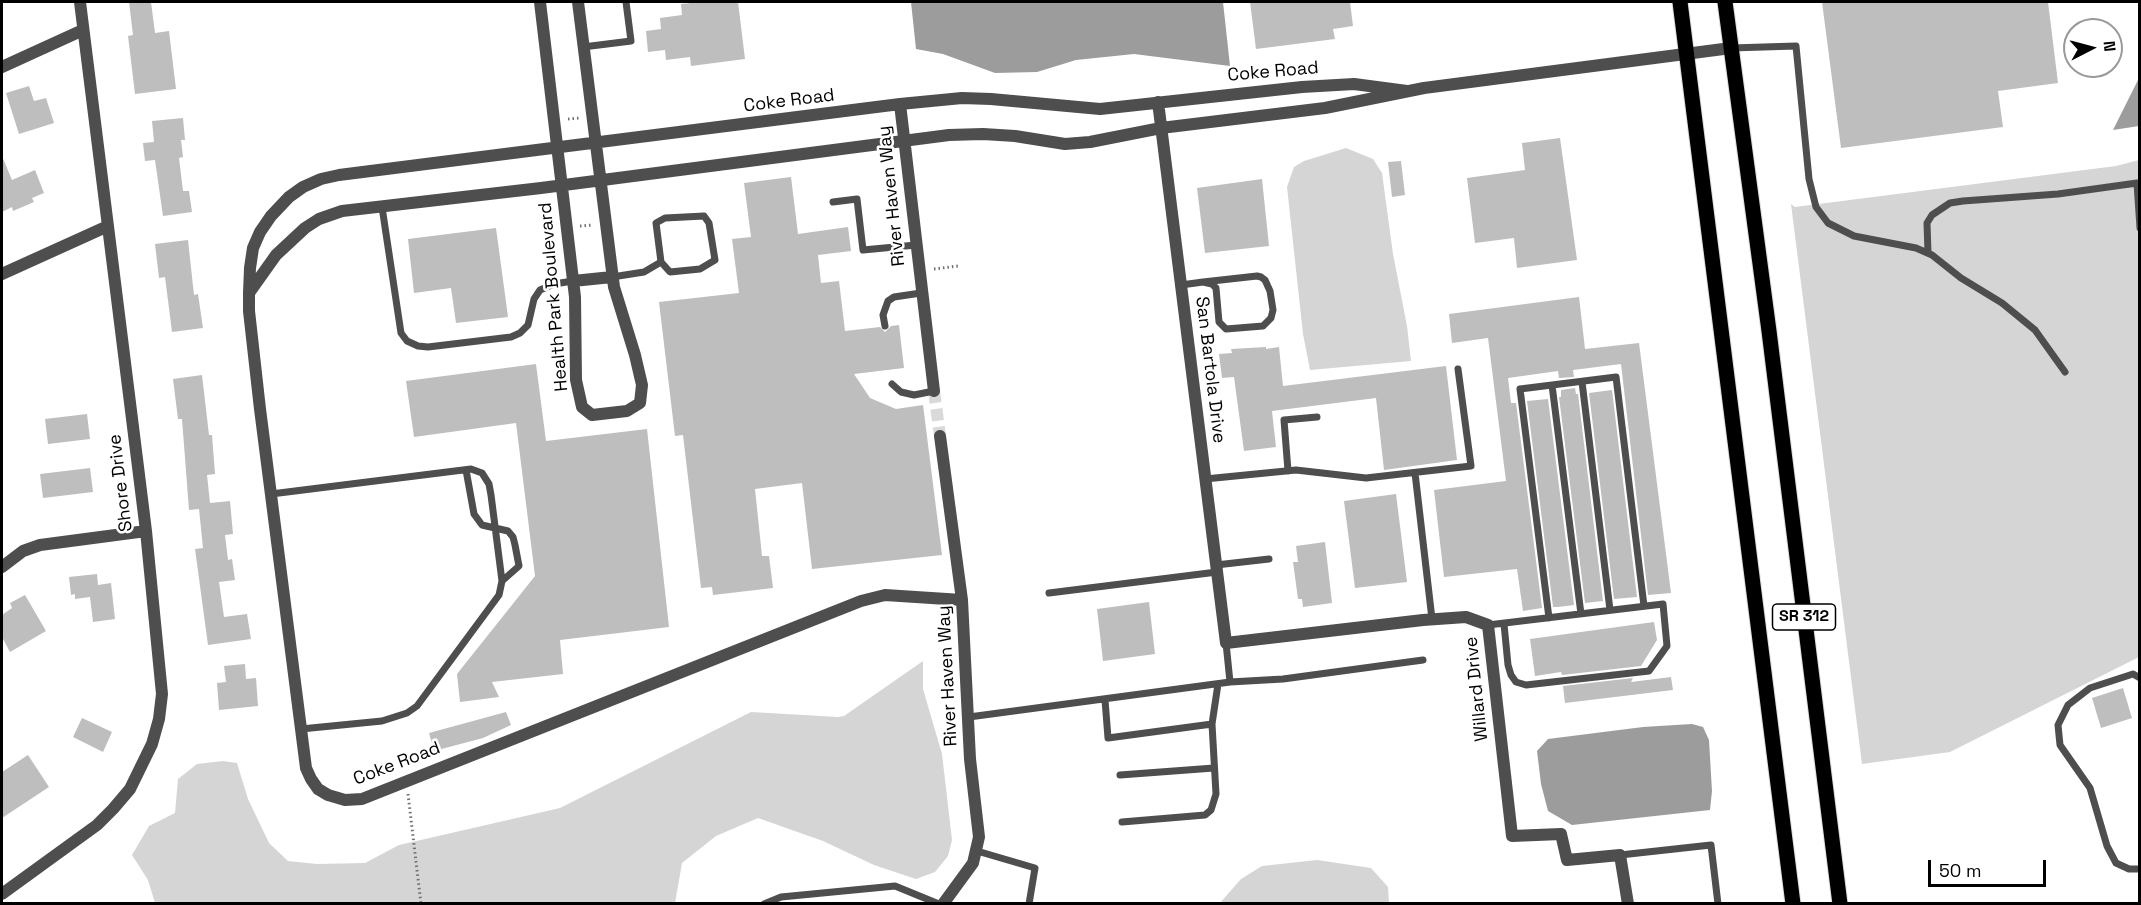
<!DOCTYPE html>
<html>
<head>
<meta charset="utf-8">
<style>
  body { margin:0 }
  #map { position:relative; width:2141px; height:905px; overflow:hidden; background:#fff; font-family:"Space Grotesk",sans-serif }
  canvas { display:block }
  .frame { position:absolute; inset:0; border:3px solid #000; pointer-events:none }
  .north { position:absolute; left:2063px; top:18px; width:60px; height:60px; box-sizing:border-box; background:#fff; border:2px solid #999; border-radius:50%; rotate:84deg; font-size:16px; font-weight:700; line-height:24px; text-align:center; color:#000 }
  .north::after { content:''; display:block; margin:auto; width:21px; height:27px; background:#000; clip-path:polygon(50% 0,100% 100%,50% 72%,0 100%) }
  .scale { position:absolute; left:1928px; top:860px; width:118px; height:27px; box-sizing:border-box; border:3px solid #000; border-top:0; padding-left:8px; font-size:18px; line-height:21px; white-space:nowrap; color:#000; -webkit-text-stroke:4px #fff; paint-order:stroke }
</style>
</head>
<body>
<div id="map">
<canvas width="2141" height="905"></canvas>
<div class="frame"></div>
<div class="north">N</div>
<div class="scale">50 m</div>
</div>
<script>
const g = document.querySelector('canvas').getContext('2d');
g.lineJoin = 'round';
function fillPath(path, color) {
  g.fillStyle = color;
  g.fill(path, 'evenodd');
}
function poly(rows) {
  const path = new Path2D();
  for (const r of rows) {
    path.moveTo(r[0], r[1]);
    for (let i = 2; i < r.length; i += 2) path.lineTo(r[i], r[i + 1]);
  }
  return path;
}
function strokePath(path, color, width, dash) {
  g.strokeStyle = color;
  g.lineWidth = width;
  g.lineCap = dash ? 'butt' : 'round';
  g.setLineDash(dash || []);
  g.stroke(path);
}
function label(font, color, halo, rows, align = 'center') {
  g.font = font + ' "Space Grotesk",sans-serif';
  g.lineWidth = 5;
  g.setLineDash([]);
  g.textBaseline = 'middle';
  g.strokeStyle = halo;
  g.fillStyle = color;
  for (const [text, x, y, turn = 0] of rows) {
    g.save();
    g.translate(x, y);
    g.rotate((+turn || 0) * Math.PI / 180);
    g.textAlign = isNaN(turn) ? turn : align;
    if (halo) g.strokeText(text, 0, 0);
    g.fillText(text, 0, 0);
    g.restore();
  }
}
fillPath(poly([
  [1346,148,1373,159,1382,173,1393,254,1407,326,1411,361,1310,370,1303,334,1287,187,1294,167,1304,161],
  [2139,160,2139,657,1950,752,1862,764,1791,204,1795,207,2116,166],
  [923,661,923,689,942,754,952,840,948,856,935,872,916,879,874,865,823,841,758,818,716,836,682,863,675,903,155,903,148,880,132,855,149,826,175,813,178,779,197,764,223,761,237,763,248,799,269,843,288,861,317,864,365,863,399,845,560,808,751,712,838,717,844,716],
  [1317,860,1371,868,1388,887,1389,903,1220,903,1241,879,1262,866]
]), '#d5d5d5');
fillPath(poly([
  [911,2,1223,2,1230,66,1134,54,1076,60,1037,72,995,73,943,54,916,49],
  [2139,78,2139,126,2113,130],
  [1692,724,1703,727,1709,740,1712,791,1710,810,1572,825,1548,811,1541,784,1537,751,1548,739,1643,727]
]), '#9c9c9c');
fillPath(poly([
  [129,2,151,2,155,33,169,31,176,89,135,94,128,36,133,35],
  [701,2,738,2,745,59,691,66,690,57,666,60,665,50,648,52,646,31,661,29,660,18,682,15,681,4],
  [1250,2,1350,2,1353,26,1333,29,1335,39,1256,49],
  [1822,2,2048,2,2058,83,1998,91,2003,127,1841,148],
  [29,86,34,101,46,98,54,123,19,134,6,93],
  [183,118,185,140,181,140,183,157,179,158,183,191,189,191,192,212,163,216,155,160,145,161,143,143,154,142,152,121],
  [1560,138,1577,260,1517,268,1514,238,1475,243,1467,178,1525,170,1522,143],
  [2,156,12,180,35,170,44,193,32,198,34,202,13,211,12,207,2,212],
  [1401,161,1405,195,1392,197,1388,162],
  [791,177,798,234,848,227,851,251,818,255,821,283,839,281,845,331,880,327,885,332,891,326,899,325,904,368,854,374,870,398,896,409,923,405,942,555,812,569,802,483,755,489,762,556,769,556,773,588,713,595,712,587,701,588,683,435,675,436,659,302,739,293,732,239,751,237,744,183],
  [1262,179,1269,246,1205,253,1197,188],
  [496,228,508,317,456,323,451,288,414,293,408,239],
  [188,240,194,295,198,294,203,328,172,332,165,277,159,278,155,244],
  [1579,297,1585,349,1639,343,1671,593,1648,595,1621,364,1573,370,1574,377,1559,378,1558,371,1508,378,1511,403,1516,403,1542,608,1523,611,1517,569,1444,577,1434,490,1506,481,1488,338,1452,343,1449,314],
  [1266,347,1266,349,1279,347,1283,386,1446,366,1457,460,1384,470,1376,398,1272,411,1276,447,1244,451,1234,377,1222,378,1219,354,1232,353,1231,349],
  [536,364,546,441,647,429,669,627,560,640,563,674,492,682,499,697,460,702,457,674,535,576,516,423,414,437,406,381],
  [202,375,209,435,212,435,215,474,207,475,210,503,230,501,233,534,225,535,228,560,232,559,235,580,219,582,224,617,247,614,251,639,208,645,195,549,203,548,199,509,189,510,182,419,178,419,173,379],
  [1575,388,1576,394,1578,394,1603,601,1585,603,1559,397,1561,397,1561,390],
  [1612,390,1637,597,1614,599,1589,393],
  [1548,399,1574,605,1558,607,1553,607,1527,401],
  [87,414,90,439,48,444,45,419],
  [90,468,93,492,43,498,40,474],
  [1396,494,1407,582,1355,588,1344,501],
  [1325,542,1332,603,1303,607,1302,599,1298,599,1293,562,1298,562,1296,546],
  [97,574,98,585,111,583,115,619,93,622,90,597,75,599,75,594,71,595,69,577],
  [25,595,46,631,10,652,2,637,2,615,12,608,10,603],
  [1149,602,1155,654,1103,661,1097,609],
  [1654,622,1657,640,1641,666,1562,675,1561,672,1535,676,1530,639],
  [245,664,246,679,256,678,258,706,219,710,217,683,226,682,224,666],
  [1671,677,1673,690,1565,703,1563,686,1633,678,1631,682],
  [2123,688,2132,718,2101,728,2092,698],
  [506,712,511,725,483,738,434,751,429,733],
  [82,718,112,732,103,752,73,737],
  [28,755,49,787,2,818,2,772]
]), '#bebebe');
strokePath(poly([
  [934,391,940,436]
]), '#d9d9d9', 12, [12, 6]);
const primary = poly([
  [1680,2,1793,904],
  [1725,2,1769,331,1840,904]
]);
strokePath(primary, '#dbdbdb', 17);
strokePath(poly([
  [568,119,580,118],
  [580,226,593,225],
  [934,269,958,266],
  [408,794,421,904]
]), '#707070', 3, [1.5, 3]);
strokePath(poly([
  [583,47,631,41,626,2],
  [1731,48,1796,46,1809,179,1816,207,1828,223,1854,236,1916,248,1932,255,1961,278,2002,303,2035,330,2065,372],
  [833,202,857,199,863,250,916,245],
  [382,207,401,333,407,341,418,346,428,347,511,337,520,333,528,325,534,299,540,290,554,284,573,281],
  [1928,253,1927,223,1932,215,1950,203,1963,201,2058,194,2137,183,2140,228],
  [612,277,644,272,661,262,656,223,665,218,704,216,709,223,715,260,700,269,670,272,661,262],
  [1181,285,1203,282,1257,276,1261,277,1265,280,1270,291,1273,310,1271,318,1263,326,1226,329,1219,322,1216,288,1212,284,1203,282],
  [885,326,883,315,888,301,894,297,921,293],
  [1582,382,1610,610],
  [892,384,901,392,914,395,934,391],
  [1552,385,1581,614],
  [466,470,474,514,482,525,508,531,513,537,515,545,519,566,502,581],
  [1288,471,1284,420,1317,417],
  [1415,473,1432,619],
  [1205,479,1296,470,1366,478,1471,466,1458,369],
  [271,494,471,469,482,473,489,484,491,495,502,581,499,595,417,706,407,713,382,721,301,729],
  [1216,565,1269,559],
  [1049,593,1217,572],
  [1549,618,1520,389,1616,377,1644,606],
  [1488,625,1663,604,1667,646,1649,671,1526,685,1516,682,1511,675,1508,665,1504,624],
  [1226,643,1230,682],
  [2140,678,2133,674,2090,688,2068,705,2058,725,2060,745,2090,788,2107,846,2116,863,2129,869,2140,869],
  [1105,700,1108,738,1212,724],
  [969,717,1230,682,1283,679,1423,660],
  [1120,775,1214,768],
  [1122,822,1205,815,1211,810,1216,794,1212,724,1218,684],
  [977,851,1035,868,1029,904],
  [1620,855,1711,845,1718,904],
  [764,904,781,897,895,886,939,904]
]), '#4e4e4e', 7);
strokePath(poly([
  [540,2,575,297,576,380,582,407,592,415,627,411,640,403,642,385,635,355,614,287,578,2],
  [2,67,83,30],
  [1158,102,1226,643,1423,620,1466,617,1488,625,1512,836,1561,834,1567,860,1620,855,1628,904],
  [900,104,934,391],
  [2,274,108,226],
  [573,281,612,277],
  [249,293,276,255,305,228,319,219,342,211,541,188,949,135,983,134,1015,136,1065,144,1090,142,1161,128,1325,108,1424,88,1731,48],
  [940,436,962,600,970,759,979,837,973,863,943,904],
  [2,567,23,551,40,545,146,531],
  [962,600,885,595,861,601,362,799,345,800,328,795,318,789,311,779,306,768,260,409,249,311,249,293,250,268,253,248,260,232,271,216,289,197,303,187,321,179,339,175,900,104,962,98,991,99,1100,109,1302,87,1354,84,1407,91],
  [2,894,97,825,113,809,130,789,152,744,159,719,162,694,146,531,80,2]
]), '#4e4e4e', 12);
strokePath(primary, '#000', 15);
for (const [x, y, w] of [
  [1804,617,63]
]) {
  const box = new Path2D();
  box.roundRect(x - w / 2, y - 13, w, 26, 4.5);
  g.fillStyle = '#fff';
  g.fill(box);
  strokePath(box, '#000', 1.5);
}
label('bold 16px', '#000', null, [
  ["SR 312",1804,617]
]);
label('18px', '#000', '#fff', [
  ["Coke Road",1273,72,-5],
  ["Coke Road",789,101,-7],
  ["River Haven Way",892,196,-96],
  ["Health Park Boulevard",554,297,-95],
  ["San Bartola Drive",1210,370,83],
  ["Shore Drive",121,483,-97],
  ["River Haven Way",948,676,-93],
  ["Willard Drive",1477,689,-96],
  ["Coke Road",397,764,-21]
]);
</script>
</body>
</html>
